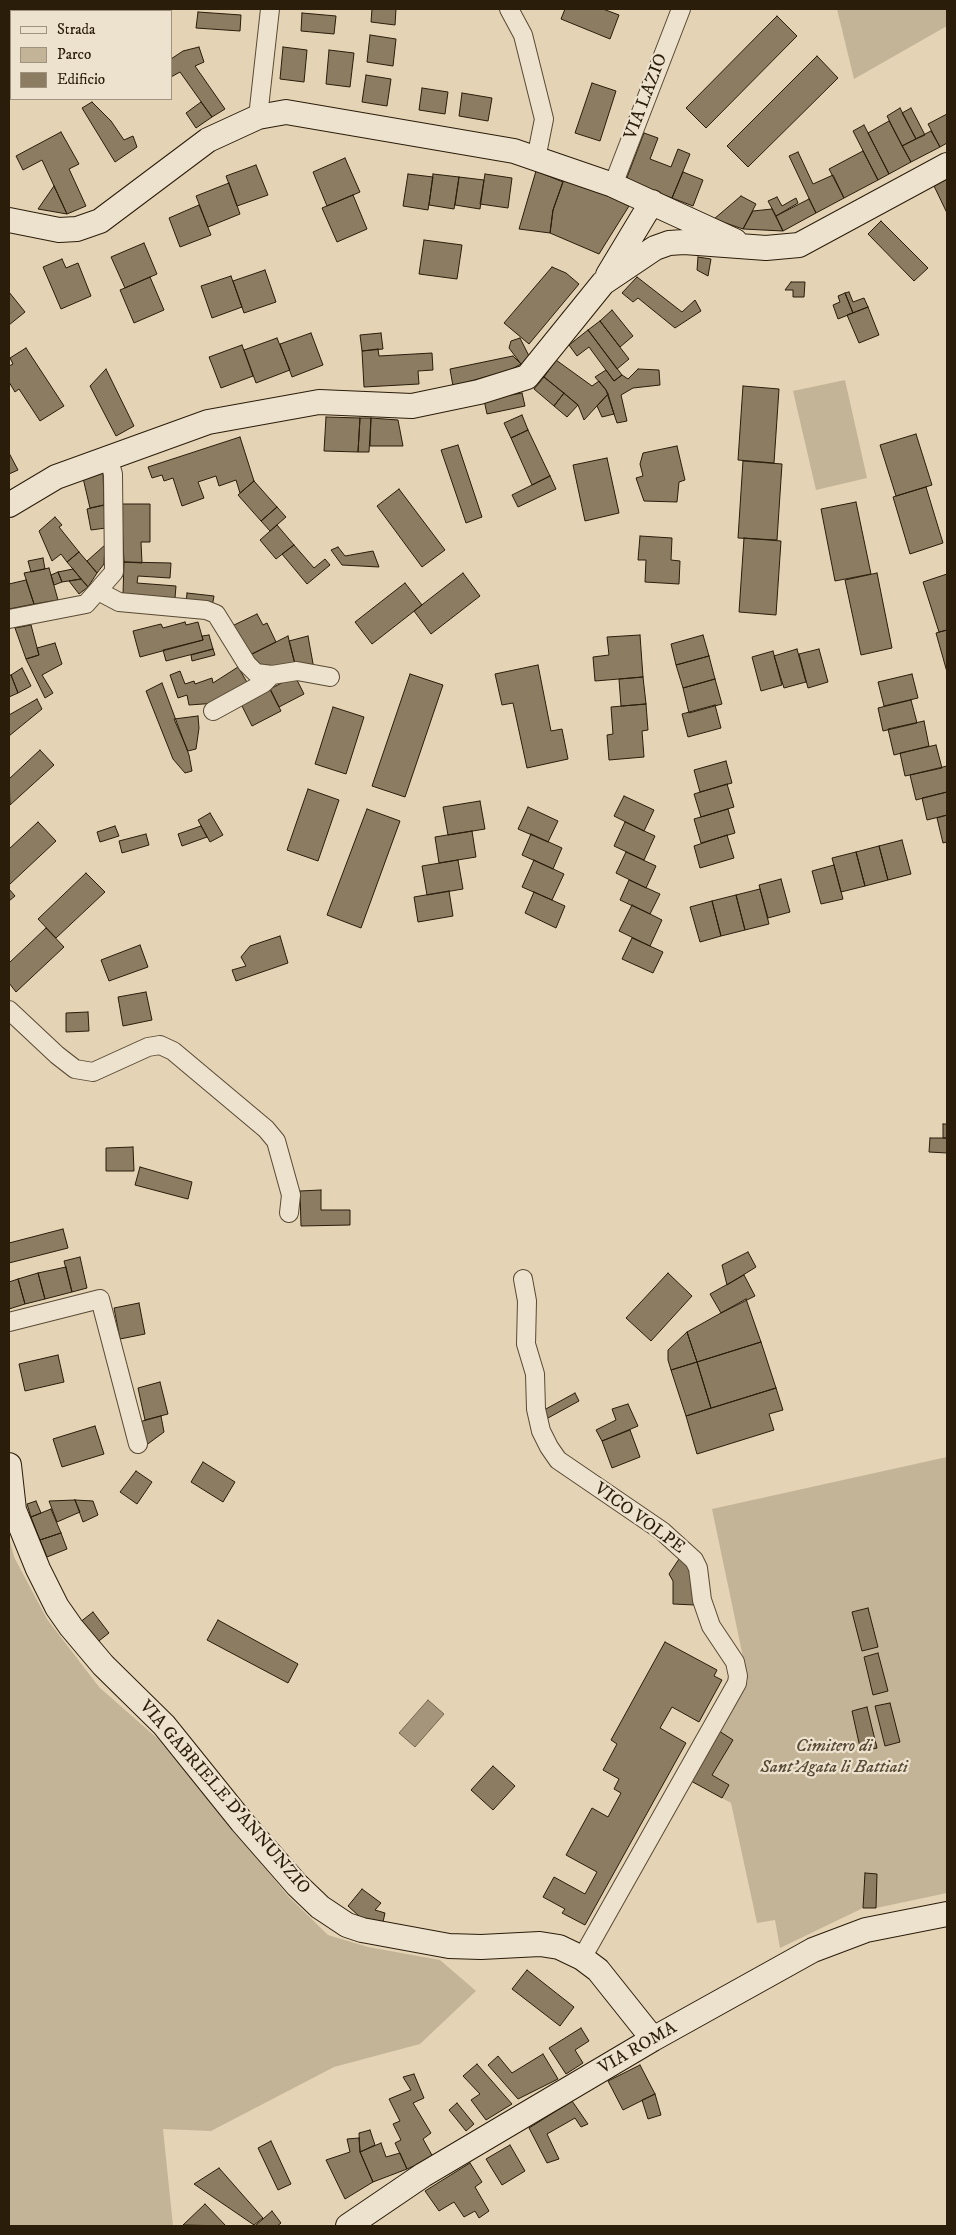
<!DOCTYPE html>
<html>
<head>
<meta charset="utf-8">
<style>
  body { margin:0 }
  #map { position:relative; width:956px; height:2235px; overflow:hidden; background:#e4d3b4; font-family:"IM FELL DW Pica",serif }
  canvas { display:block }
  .frame { position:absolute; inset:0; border:10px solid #2a1d0a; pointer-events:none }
  .legend { position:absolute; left:10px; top:10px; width:162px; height:90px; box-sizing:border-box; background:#ede2ce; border:1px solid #9f9380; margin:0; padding:6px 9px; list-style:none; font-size:15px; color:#2a1d0a }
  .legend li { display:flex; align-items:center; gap:10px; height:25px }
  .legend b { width:25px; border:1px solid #9f9380 }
</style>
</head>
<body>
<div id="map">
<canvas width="956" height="2235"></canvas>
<div class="frame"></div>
<ul class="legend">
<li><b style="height:6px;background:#ede2ce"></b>Strada</li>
<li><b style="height:14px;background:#c4b497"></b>Parco</li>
<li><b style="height:14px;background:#8b7c62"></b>Edificio</li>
</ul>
</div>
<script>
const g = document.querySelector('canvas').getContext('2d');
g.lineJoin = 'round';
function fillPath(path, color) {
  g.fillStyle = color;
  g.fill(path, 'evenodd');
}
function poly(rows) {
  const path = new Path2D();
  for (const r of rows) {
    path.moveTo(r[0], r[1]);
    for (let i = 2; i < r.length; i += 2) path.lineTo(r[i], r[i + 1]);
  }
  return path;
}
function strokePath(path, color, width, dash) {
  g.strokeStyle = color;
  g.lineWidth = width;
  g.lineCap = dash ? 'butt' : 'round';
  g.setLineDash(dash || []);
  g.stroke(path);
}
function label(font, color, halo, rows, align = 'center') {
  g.font = font + ' "IM FELL DW Pica",serif';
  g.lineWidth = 4.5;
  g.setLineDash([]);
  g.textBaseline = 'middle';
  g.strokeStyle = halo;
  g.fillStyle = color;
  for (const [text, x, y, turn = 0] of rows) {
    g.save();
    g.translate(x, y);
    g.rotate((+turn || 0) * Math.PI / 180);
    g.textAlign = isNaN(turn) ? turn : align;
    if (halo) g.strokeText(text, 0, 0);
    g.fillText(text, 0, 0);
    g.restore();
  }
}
fillPath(poly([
  [837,9,947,9,947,26,854,79],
  [845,380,867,478,816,490,793,391],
  [947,1457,947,1893,876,1908,863,1908,780,1948,775,1920,757,1923,731,1803,691,1781,748,1681,712,1509],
  [9,1537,14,1557,47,1619,99,1687,158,1739,288,1896,328,1935,368,1947,440,1960,476,1991,420,2044,334,2067,211,2131,163,2129,173,2226,9,2226]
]), '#c4b497');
const water = poly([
  [428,1700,444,1714,415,1747,399,1733,428,1700]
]);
fillPath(water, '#a5957a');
strokePath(water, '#74654d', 1);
const building = poly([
  [48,9,84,9,77,11,49,11,48,9],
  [372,9,396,9,395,25,371,22,372,9],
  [565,9,603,9,619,15,610,39,561,19,565,9],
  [198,12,241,15,240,31,196,28,198,12],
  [11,13,11,32,9,32,9,14,11,13],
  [302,13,336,16,334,34,301,31,302,13],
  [777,16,797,36,706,128,686,108,777,16],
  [370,35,396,39,393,66,367,62,370,35],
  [199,47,204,62,195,66,225,109,212,117,180,72,171,77,171,59,183,51,199,47],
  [283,47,307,50,304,82,280,79,283,47],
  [329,50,354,53,350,87,326,84,329,50],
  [817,56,838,78,748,167,727,146,817,56],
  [366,75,391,79,387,106,362,102,366,75],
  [592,83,616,91,600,141,575,133,592,83],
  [422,88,448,92,445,114,419,110,422,88],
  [462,93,492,98,488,121,459,116,462,93],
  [92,102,111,121,124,140,133,136,137,147,115,162,82,108,92,102],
  [201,102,212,117,196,128,186,113,201,102],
  [900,108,916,139,902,146,887,116,900,108],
  [911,108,925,135,916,139,902,113,911,108],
  [947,114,947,143,940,147,928,124,947,114],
  [889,121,911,162,889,174,868,133,889,121],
  [864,125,889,174,878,180,853,131,864,125],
  [931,131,940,147,911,162,902,146,931,131],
  [61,132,79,164,69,169,86,206,67,214,42,160,23,170,16,156,61,132],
  [644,133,658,138,650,159,671,167,678,149,690,154,672,198,626,180,644,133],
  [863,151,878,180,844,198,829,169,863,151],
  [798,152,813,184,833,175,844,198,816,213,789,156,798,152],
  [345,158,360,192,327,206,313,172,345,158],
  [256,165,268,195,237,206,226,176,256,165],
  [536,171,563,182,553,210,550,233,519,229,536,171],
  [683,172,703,180,693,206,672,198,683,172],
  [408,174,433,177,428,210,403,206,408,174],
  [433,174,459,177,454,209,429,205,433,174],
  [485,174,512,178,508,208,480,204,485,174],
  [565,176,629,206,599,254,550,233,553,210,565,176],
  [459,177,484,180,480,209,455,205,459,177],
  [947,179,947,213,934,186,947,179],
  [229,183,240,214,208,227,196,196,229,183],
  [54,186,67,214,38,209,54,186],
  [353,195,367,229,337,242,322,208,353,195],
  [741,196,756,204,743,229,714,219,741,196],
  [777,197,782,206,796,198,798,203,776,216,768,201,777,197],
  [809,199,816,213,783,231,776,216,809,199],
  [199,205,211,235,180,247,169,218,199,205],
  [772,209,783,231,743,229,753,211,772,209],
  [881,221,928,268,914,281,868,234,881,221],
  [424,240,462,245,457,279,419,274,424,240],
  [144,243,157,274,125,288,111,257,144,243],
  [698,257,711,259,708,276,697,270,698,257],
  [62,259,66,268,78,263,91,296,61,309,43,267,62,259],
  [552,267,566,273,579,284,529,344,504,323,552,267],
  [265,270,276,302,244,313,233,281,265,270],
  [231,276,242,307,212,318,201,286,231,276],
  [150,277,164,310,134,323,120,290,150,277],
  [637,277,682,312,695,300,701,311,675,328,638,298,633,302,622,293,637,277],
  [791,282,805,282,804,297,793,297,793,290,785,290,791,282],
  [9,292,25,312,9,325,9,292],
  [849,292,853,302,864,298,868,307,853,313,845,293,849,292],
  [845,293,853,313,838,319,833,305,840,302,838,296,845,293],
  [868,307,879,335,859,343,847,315,868,307],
  [612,310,633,336,620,347,600,321,612,310],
  [600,321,629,359,617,369,588,330,600,321],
  [588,330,622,375,614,381,589,347,577,356,569,345,588,330],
  [311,333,323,365,292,377,280,344,311,333],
  [381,333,383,349,362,351,360,335,381,333],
  [277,338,290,370,256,383,244,350,277,338],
  [520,338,531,360,521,364,509,348,511,341,520,338],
  [242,345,253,376,221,388,209,357,242,345],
  [26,348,64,406,40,421,19,389,15,392,9,382,9,366,13,364,10,358,26,348],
  [378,349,379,356,432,353,433,370,418,371,419,384,364,387,362,351,378,349],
  [513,356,521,364,510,370,453,386,450,369,513,356],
  [556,360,592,386,599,381,606,390,608,394,584,420,578,405,544,377,556,360],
  [106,369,134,426,116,436,90,386,106,369],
  [638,369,659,370,660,385,633,388,621,395,627,421,617,423,606,390,595,377,606,370,614,381,622,375,628,379,638,369],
  [544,377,564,393,554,406,534,389,544,377],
  [743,386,779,389,774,463,738,460,743,386],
  [522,393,525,406,487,414,484,400,522,393],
  [564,393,578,405,567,417,554,406,564,393],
  [608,394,614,414,602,417,597,406,608,394],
  [522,415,528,430,511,438,504,423,522,415],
  [326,417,360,418,358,452,324,451,326,417],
  [360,418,371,418,369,452,358,452,360,418],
  [371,418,398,420,403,446,370,446,371,418],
  [528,430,550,476,532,485,511,438,528,430],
  [916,434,932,485,896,496,880,445,916,434],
  [240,437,254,481,240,493,236,480,219,486,216,476,198,482,204,498,182,506,173,478,164,481,162,475,152,478,148,467,240,437],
  [458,445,482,517,466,523,441,450,458,445],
  [677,446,685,480,679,482,677,502,644,501,636,478,643,476,640,464,643,453,677,446],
  [9,453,18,470,9,474,9,453],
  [607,458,619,513,585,521,573,465,607,458],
  [743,461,782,464,777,540,738,538,743,461],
  [103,470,104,505,90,508,83,478,103,470],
  [550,476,556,489,518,507,512,495,550,476],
  [254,481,277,507,261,521,238,495,254,481],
  [926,487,943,543,910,554,893,497,926,487],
  [399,489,445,550,422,567,377,506,399,489],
  [856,502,871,574,835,581,821,509,856,502],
  [121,504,150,504,150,542,141,542,142,563,124,562,121,504],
  [104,505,106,528,91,530,87,509,104,505],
  [277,507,286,517,270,531,261,521,277,507],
  [55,517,62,525,59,527,79,552,67,562,61,554,52,561,39,531,55,517],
  [277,525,294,545,276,559,260,540,277,525],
  [640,536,672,538,671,560,680,561,679,584,645,582,646,560,638,560,640,536],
  [744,538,781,541,776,615,739,612,744,538],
  [105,545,104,564,97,573,87,561,105,545],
  [294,545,314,568,325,559,330,565,307,584,282,554,294,545],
  [338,547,345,556,373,551,379,567,342,565,331,550,338,547],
  [79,552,97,573,88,587,67,562,79,552],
  [43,558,45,569,31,572,28,561,43,558],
  [124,562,171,563,170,578,138,576,137,583,176,586,175,598,123,594,124,562],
  [49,568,58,600,34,604,24,573,49,568],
  [73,569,81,579,62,582,58,572,73,569],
  [58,572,62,582,54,585,51,575,58,572],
  [463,573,480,596,431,634,414,611,463,573],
  [877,573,892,648,861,655,845,580,877,573],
  [947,574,947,630,939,632,923,582,947,574],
  [81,579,88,587,79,594,69,581,81,579],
  [26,580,34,604,9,609,9,584,26,580],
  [405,583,422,605,372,644,355,622,405,583],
  [187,593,214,596,212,607,186,604,187,593],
  [257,614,263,625,267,623,276,642,248,656,232,626,257,614],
  [185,622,186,625,198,622,203,640,140,657,133,631,161,624,163,628,185,622],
  [31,625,39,655,26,659,15,628,31,625],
  [947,630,947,672,936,633,947,630],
  [209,635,213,649,166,661,163,650,203,640,202,636,209,635],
  [640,635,643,677,595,681,593,657,609,655,607,637,640,635],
  [703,635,709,656,676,665,671,644,703,635],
  [288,636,296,668,259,666,248,656,288,636],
  [308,636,314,669,296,668,289,641,308,636],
  [55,643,62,664,42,675,53,693,45,698,26,659,39,655,37,648,55,643],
  [213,649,215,655,192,661,191,655,213,649],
  [797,649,806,682,784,688,774,656,797,649],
  [819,649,828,682,808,688,799,654,819,649],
  [773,651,782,685,761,691,752,657,773,651],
  [709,656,715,679,683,688,676,665,709,656],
  [538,665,551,731,562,729,568,759,527,768,513,703,502,705,495,674,538,665],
  [238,667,248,684,217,703,189,705,187,695,178,698,170,675,180,671,185,684,194,681,195,684,212,678,213,683,238,667],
  [22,668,31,686,18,693,11,675,22,668],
  [410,674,443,685,405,797,372,786,410,674],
  [912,674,918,698,884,706,878,682,912,674],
  [11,675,18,693,9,697,9,676,11,675],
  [295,676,304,694,279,707,270,689,295,676],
  [643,677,646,704,621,706,619,679,643,677],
  [715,679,722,704,689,713,683,688,715,679],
  [162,683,189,755,192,771,185,773,173,759,146,691,162,683],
  [270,689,281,711,252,726,241,704,270,689],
  [37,699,42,709,9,736,9,715,37,699],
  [911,700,917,723,883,731,878,708,911,700],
  [646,704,648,730,642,731,644,757,609,760,607,735,613,734,611,707,646,704],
  [715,705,721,728,688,737,682,714,715,705],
  [333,707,364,717,346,774,315,764,333,707],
  [198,716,199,728,196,749,188,751,174,719,198,716],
  [924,721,929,746,894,755,888,729,924,721],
  [936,745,942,768,905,776,900,753,936,745],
  [40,750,54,765,10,805,9,779,40,750],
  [726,761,732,783,700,792,694,770,726,761],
  [947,766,947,792,916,800,910,775,947,766],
  [727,784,734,807,701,817,694,794,727,784],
  [308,789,339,800,318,861,287,850,308,789],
  [947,792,947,815,927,820,922,798,947,792],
  [624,796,654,810,644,831,614,816,624,796],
  [480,801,485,829,448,835,443,807,480,801],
  [528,807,558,821,548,842,518,829,528,807],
  [367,809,400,821,361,928,327,915,367,809],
  [728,809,735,833,701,843,694,819,728,809],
  [210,813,223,835,210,842,198,820,210,813],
  [947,815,947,842,943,843,937,818,947,815],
  [38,822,56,841,9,885,9,849,38,822],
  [625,822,655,836,644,860,614,846,625,822],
  [115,826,119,836,100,842,97,832,115,826],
  [201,826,207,837,182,846,178,834,201,826],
  [472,831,476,857,439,863,435,837,472,831],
  [146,834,149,845,122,853,119,841,146,834],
  [531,834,562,848,553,869,522,855,531,834],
  [727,835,734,858,700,868,694,846,727,835],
  [902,840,911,874,888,880,879,846,902,840],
  [879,846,888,880,865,886,856,852,879,846],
  [626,852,656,866,646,888,616,873,626,852],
  [856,852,865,886,841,892,832,858,856,852],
  [458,860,463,889,427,895,422,866,458,860],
  [534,860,564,874,552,900,522,887,534,860],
  [834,865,843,899,821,904,812,871,834,865],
  [86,873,105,892,56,938,38,919,86,873],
  [781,879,790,912,768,918,759,885,781,879],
  [629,880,660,894,650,914,620,900,629,880],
  [9,889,15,896,9,901,9,889],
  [760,889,769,924,745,930,736,895,760,889],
  [449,891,453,916,418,922,414,897,449,891],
  [534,892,565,906,556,928,525,913,534,892],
  [736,895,745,930,721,936,712,901,736,895],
  [712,901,721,936,700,942,690,907,712,901],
  [632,905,662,920,650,946,619,931,632,905],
  [46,928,64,947,16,992,9,983,9,963,46,928],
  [280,936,288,963,236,981,232,970,246,966,241,957,250,946,280,936],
  [632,938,663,952,653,973,622,959,632,938],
  [140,945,148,967,109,981,101,960,140,945],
  [146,992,152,1020,123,1026,118,997,146,992],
  [88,1012,89,1031,66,1032,66,1013,88,1012],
  [943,1124,947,1124,947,1138,943,1138,943,1124],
  [930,1138,947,1138,947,1153,929,1152,930,1138],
  [133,1147,134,1171,106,1171,106,1148,133,1147],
  [140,1167,192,1182,188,1199,135,1185,140,1167],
  [321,1190,321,1210,350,1210,350,1225,301,1226,300,1191,321,1190],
  [63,1229,68,1248,9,1263,9,1243,63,1229],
  [748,1252,756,1267,727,1285,722,1265,748,1252],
  [80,1257,87,1288,72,1292,64,1261,80,1257],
  [66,1267,72,1292,45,1299,38,1273,66,1267],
  [38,1273,45,1299,25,1304,18,1279,38,1273],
  [668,1273,692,1296,651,1341,626,1318,668,1273],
  [744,1275,755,1296,721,1313,710,1294,744,1275],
  [18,1279,25,1304,9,1309,9,1282,18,1279],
  [746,1299,761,1342,697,1362,687,1332,746,1299],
  [139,1303,145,1334,120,1339,114,1308,139,1303],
  [687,1332,697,1362,671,1370,668,1360,668,1350,687,1332],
  [761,1342,776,1388,711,1408,697,1362,761,1342],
  [58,1355,64,1382,25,1391,19,1364,58,1355],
  [697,1362,711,1408,686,1416,671,1370,697,1362],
  [160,1382,168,1414,145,1420,138,1388,160,1382],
  [776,1388,783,1410,769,1414,774,1430,697,1454,686,1416,776,1388],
  [575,1393,579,1401,548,1418,544,1410,575,1393],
  [628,1404,638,1426,602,1441,596,1430,616,1420,612,1409,628,1404],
  [161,1416,164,1432,145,1446,139,1422,161,1416],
  [95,1426,104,1454,62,1467,53,1439,95,1426],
  [630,1430,640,1457,612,1468,602,1441,630,1430],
  [203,1462,235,1482,223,1502,191,1482,203,1462],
  [136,1471,152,1482,137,1504,120,1492,136,1471],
  [75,1500,93,1501,98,1515,83,1522,75,1500],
  [75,1500,80,1512,57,1522,49,1501,75,1500],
  [36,1501,41,1513,31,1517,27,1504,36,1501],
  [51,1509,61,1533,40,1540,31,1517,51,1509],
  [61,1533,67,1549,47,1557,40,1540,61,1533],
  [681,1556,694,1570,695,1605,673,1604,673,1581,669,1574,681,1556],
  [868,1608,878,1647,862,1651,852,1612,868,1608],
  [93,1612,109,1633,95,1644,79,1623,93,1612],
  [218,1620,298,1664,288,1683,207,1640,218,1620],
  [665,1642,717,1670,714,1676,722,1680,699,1722,672,1707,660,1728,686,1743,585,1925,562,1913,565,1909,543,1897,554,1877,585,1894,597,1872,566,1855,592,1808,608,1817,621,1793,614,1789,619,1779,603,1770,617,1744,611,1740,665,1642],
  [878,1653,888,1691,873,1695,864,1657,878,1653],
  [890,1703,900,1742,885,1746,875,1706,890,1703],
  [867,1707,877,1748,861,1752,852,1711,867,1707],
  [719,1731,733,1740,712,1775,729,1785,722,1798,691,1781,719,1731],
  [493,1766,515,1786,493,1810,471,1790,493,1766],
  [865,1873,877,1874,876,1908,863,1908,865,1873],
  [362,1889,381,1903,375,1910,385,1913,383,1922,361,1918,348,1906,362,1889],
  [527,1970,574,2007,560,2026,512,1989,527,1970],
  [581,2028,589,2041,575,2050,583,2063,566,2074,549,2048,581,2028],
  [543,2054,558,2079,518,2099,488,2065,498,2056,512,2073,543,2054],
  [477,2064,512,2104,486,2120,471,2100,480,2094,463,2076,477,2064],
  [640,2065,655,2094,623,2110,608,2081,640,2065],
  [414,2074,424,2098,413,2103,431,2133,423,2139,433,2157,407,2169,395,2143,401,2140,393,2124,400,2121,389,2099,411,2090,403,2077,414,2074],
  [655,2094,661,2115,648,2119,642,2100,655,2094],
  [572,2101,588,2124,581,2127,575,2118,547,2134,559,2159,547,2163,529,2128,572,2101],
  [457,2103,474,2124,466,2131,449,2110,457,2103],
  [370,2130,375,2145,360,2152,359,2133,370,2130],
  [359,2138,360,2152,373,2182,345,2199,326,2160,350,2152,347,2139,359,2138],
  [271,2141,291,2184,278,2190,258,2148,271,2141],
  [381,2143,386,2157,400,2153,407,2169,373,2182,360,2152,381,2143],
  [510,2145,525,2171,502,2185,486,2159,510,2145],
  [470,2163,482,2182,475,2187,489,2211,479,2218,475,2211,464,2217,454,2202,439,2211,425,2191,470,2163],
  [219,2168,263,2218,254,2225,194,2184,219,2168],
  [205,2204,226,2226,183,2225,205,2204],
  [272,2211,281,2223,277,2226,255,2226,272,2211]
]);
fillPath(building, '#8b7c62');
strokePath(building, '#2a1d0a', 1);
const minor = poly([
  [509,9,523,35,544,119,536,159],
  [258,117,270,9],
  [613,185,681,9],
  [98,591,119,602,206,610,216,614,247,664,256,673,272,675,297,671,330,677],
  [9,619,86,604,114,572,113,474,108,457],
  [213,711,264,683,272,675],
  [9,1010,57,1055,75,1069,93,1072,148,1047,160,1045,173,1051,266,1129,276,1141,291,1195,289,1213],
  [523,1279,527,1301,526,1344,535,1374,536,1409,541,1431,549,1447,558,1460,662,1531,694,1560,698,1568,702,1600,711,1626,735,1662,738,1676,737,1683,582,1958],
  [9,1322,100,1299,138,1444]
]);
const secondary = poly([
  [9,220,59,230,77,229,100,221,208,140,258,117,286,112,514,151,613,185,735,241],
  [608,275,652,202],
  [9,505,56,477,208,422,319,402,412,406,479,392,527,377,603,283,655,248,669,243,684,242,766,248,799,245,947,165],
  [9,1465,14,1510,38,1569,57,1607,71,1627,103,1665,164,1725,242,1822,297,1885,320,1907,347,1925,362,1930,449,1946,481,1947,540,1944,559,1947,582,1958,598,1970,653,2039],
  [348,2226,423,2175,653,2039,813,1950,866,1930,947,1914]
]);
strokePath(minor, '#584a34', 20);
strokePath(secondary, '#2a1d0a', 26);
strokePath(minor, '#ede2ce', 18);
strokePath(secondary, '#ede2ce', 24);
label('18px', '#2a1d0a', '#ede2ce', [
  ["VIA LAZIO",647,97,-69],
  ["VICO VOLPE",639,1519,36],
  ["VIA GABRIELE D'ANNUNZIO",224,1798,49],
  ["VIA ROMA",638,2049,-30]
]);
label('italic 18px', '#584a34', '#ede2ce', [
  ["Cimitero di",834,1747],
  ["Sant'Agata li Battiati",834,1768]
]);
</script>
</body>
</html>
